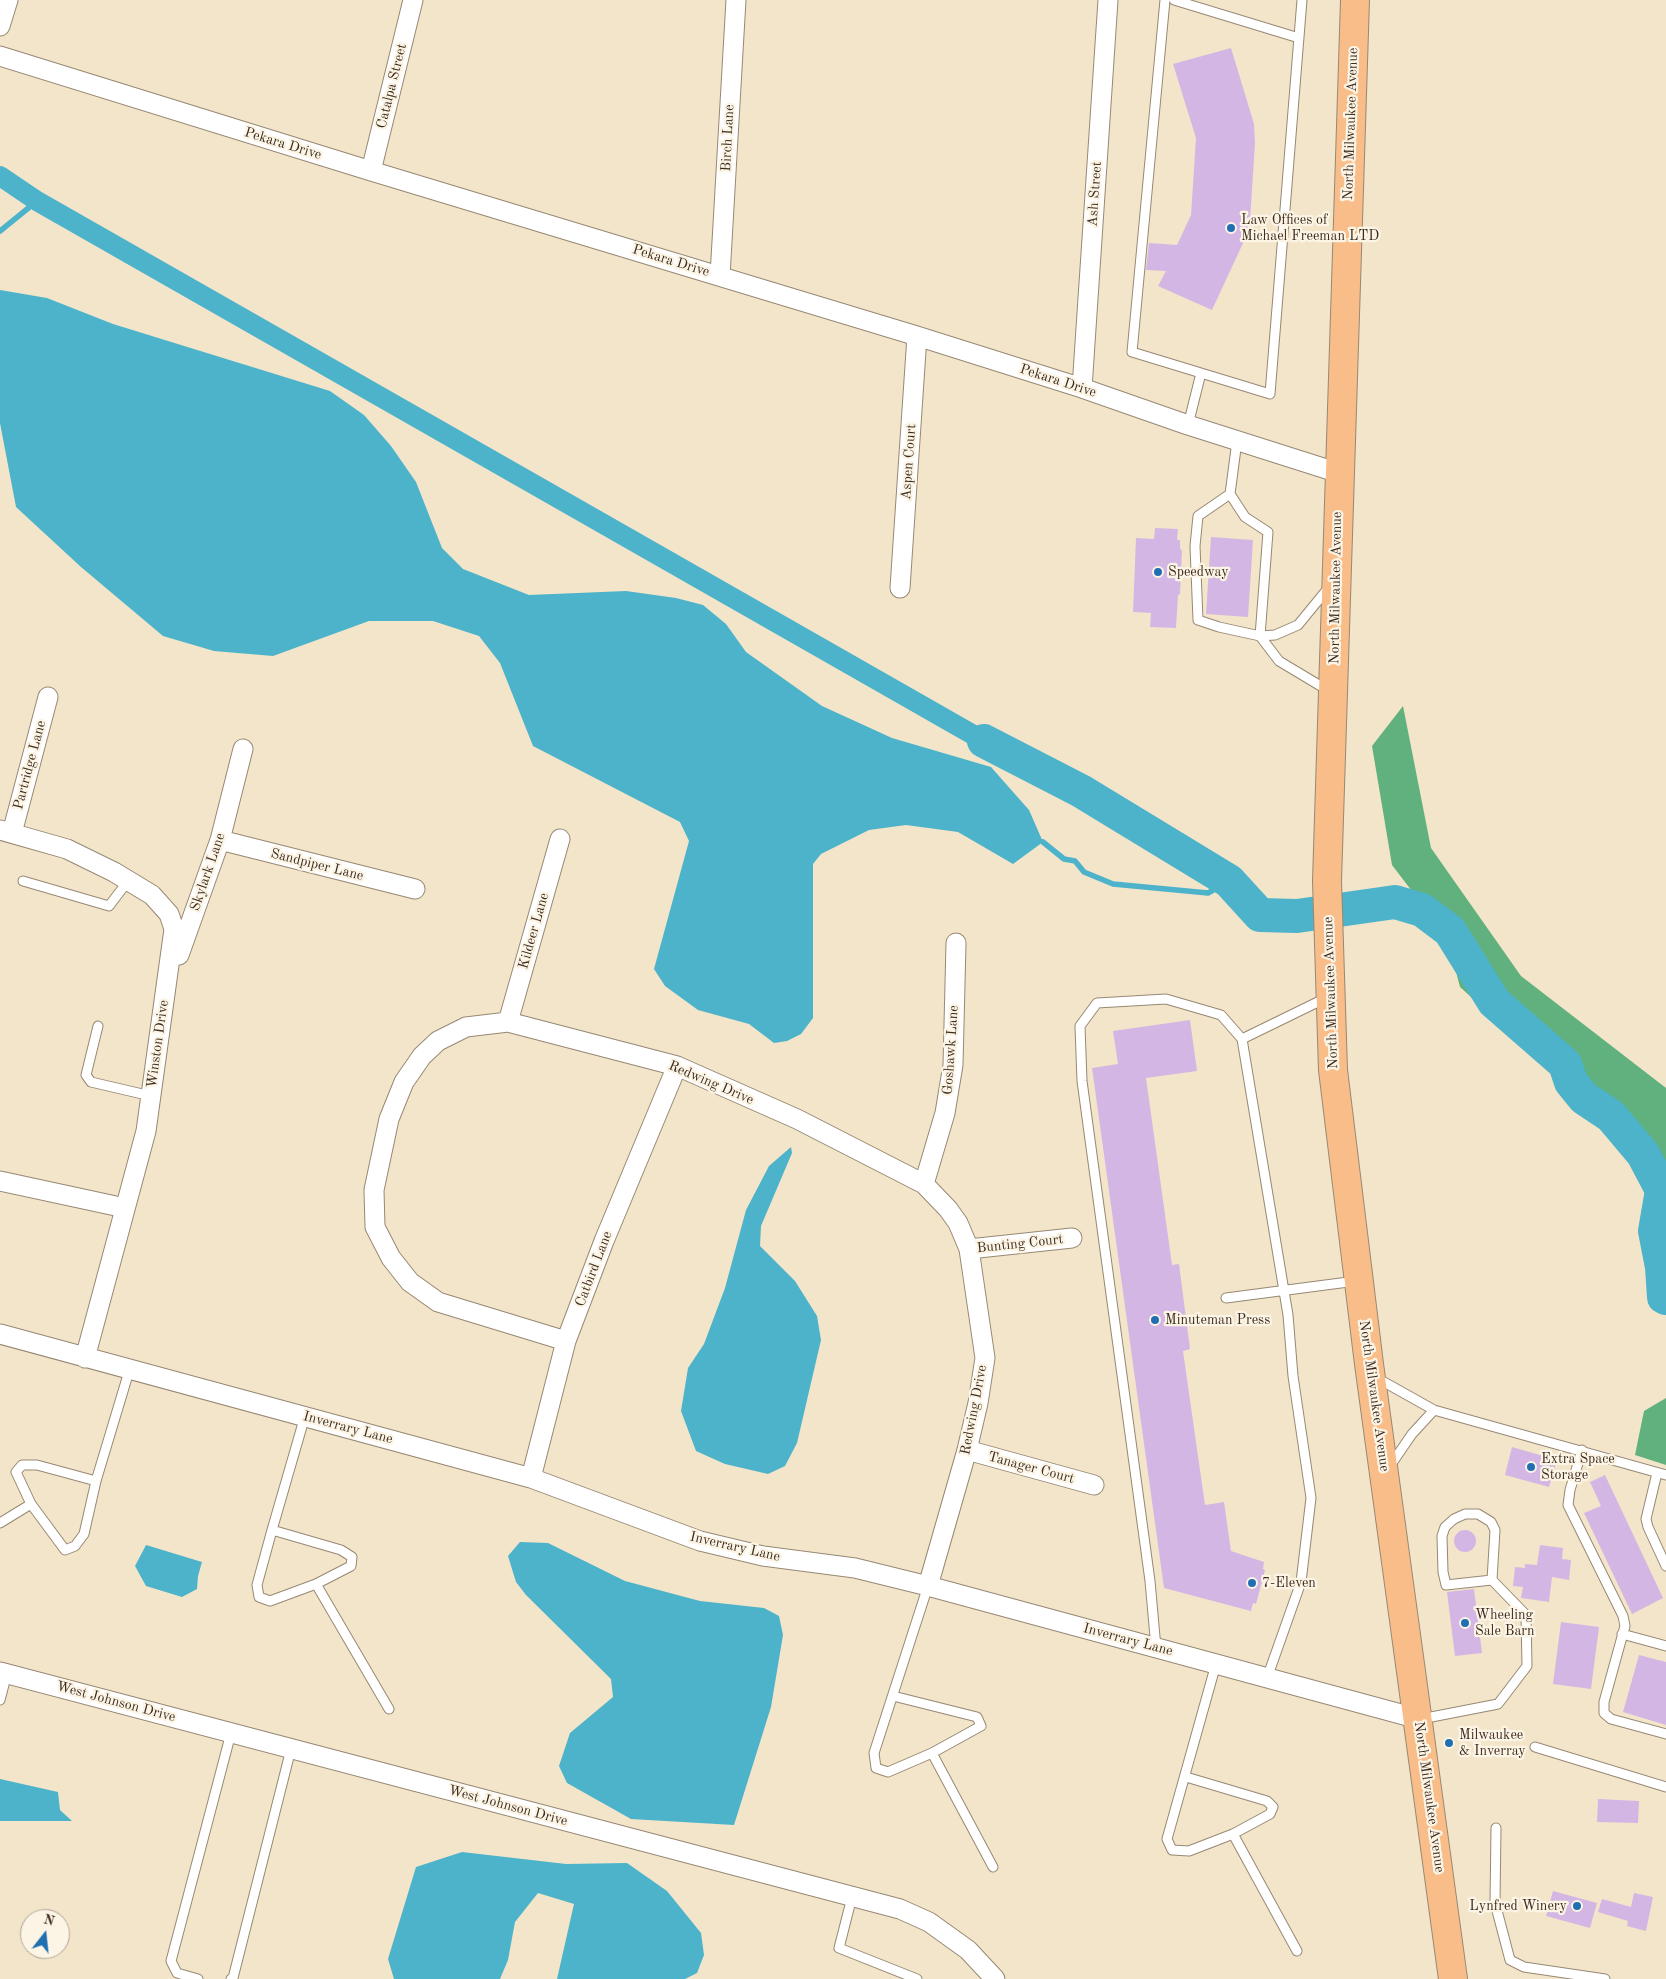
<!DOCTYPE html>
<html>
<head>
<meta charset="utf-8">
<style>
  body { margin:0 }
  #map { position:relative; width:1666px; height:1979px; overflow:hidden; background:#f3e5ca; font-family:"Old Standard TT",serif }
  canvas { display:block }
  .north { position:absolute; left:20px; top:1909px; width:50px; height:50px; box-sizing:border-box; background:#fcf5e5; border:1px solid #afa495; border-radius:50%; rotate:16deg; font-size:14px; font-weight:700; line-height:20px; text-align:center; color:#3b2a1e }
  .north::after { content:''; display:block; margin:auto; width:18px; height:22px; background:#1f6fb2; clip-path:polygon(50% 0,100% 100%,50% 72%,0 100%) }
</style>
</head>
<body>
<div id="map">
<canvas width="1666" height="1979"></canvas>
<div class="north">N</div>
</div>
<script>
const g = document.querySelector('canvas').getContext('2d');
g.lineJoin = 'round';
function fillPath(path, color) {
  g.fillStyle = color;
  g.fill(path, 'evenodd');
}
function poly(rows) {
  const path = new Path2D();
  for (const r of rows) {
    if (r.length === 3) {
      path.moveTo(r[0] + r[2], r[1]);
      path.arc(r[0], r[1], r[2], 0, 2 * Math.PI);
      continue;
    }
    path.moveTo(r[0], r[1]);
    for (let i = 2; i < r.length; i += 2) path.lineTo(r[i], r[i + 1]);
  }
  return path;
}
function strokePath(path, color, width, dash) {
  g.strokeStyle = color;
  g.lineWidth = width;
  g.lineCap = dash ? 'butt' : 'round';
  g.setLineDash(dash || []);
  g.stroke(path);
}
function label(font, color, halo, rows, align = 'center') {
  g.font = font + ' "Old Standard TT",serif';
  g.lineWidth = 4.5;
  g.setLineDash([]);
  g.textBaseline = 'middle';
  g.strokeStyle = halo;
  g.fillStyle = color;
  for (const [text, x, y, turn = 0] of rows) {
    g.save();
    g.translate(x, y);
    g.rotate((+turn || 0) * Math.PI / 180);
    g.textAlign = isNaN(turn) ? turn : align;
    if (halo) g.strokeText(text, 0, 0);
    g.fillText(text, 0, 0);
    g.restore();
  }
}
fillPath(poly([
  [1403,706,1431,848,1521,976,1666,1088,1666,1174,1460,987,1447,937,1392,865,1372,746],
  [1666,1398,1666,1465,1635,1455,1644,1411]
]), '#60b17e');
fillPath(poly([
  [0,290,47,298,113,324,330,391,364,415,391,446,416,482,442,548,463,569,529,595,626,591,676,598,703,605,726,624,746,652,822,706,892,738,991,767,1029,810,1043,842,1013,864,958,832,906,825,869,830,821,854,813,864,813,1018,801,1034,787,1041,774,1043,749,1024,698,1010,665,986,654,969,689,841,680,822,533,746,500,663,479,636,433,621,369,621,273,656,214,651,163,636,81,567,16,507,0,423],
  [791,1147,792,1153,761,1226,760,1246,795,1281,817,1316,821,1340,797,1443,785,1466,768,1474,725,1464,696,1451,681,1411,688,1368,704,1344,725,1288,746,1210,769,1166],
  [520,1542,548,1543,625,1581,700,1601,764,1608,779,1616,783,1635,771,1707,734,1825,631,1819,567,1783,559,1766,570,1733,613,1697,611,1679,526,1595,516,1582,508,1556],
  [146,1545,202,1562,198,1576,197,1589,182,1597,146,1586,135,1566],
  [0,1779,58,1792,60,1810,72,1821,0,1821],
  [462,1852,566,1864,627,1863,667,1891,701,1933,704,1955,697,1973,685,1979,557,1979,574,1904,538,1893,515,1922,508,1960,500,1979,394,1979,388,1959,416,1867]
]), '#4cb3ca');
strokePath(poly([
  [0,231,37,201],
  [1043,842,1064,859,1075,861,1084,872,1113,884,1208,893,1229,881]
]), '#4cb3ca', 5.5);
strokePath(poly([
  [0,176,37,201,984,741]
]), '#4cb3ca', 20);
strokePath(poly([
  [984,741,1081,791,1229,881,1260,915,1297,916,1395,902,1422,910,1450,931,1494,1002,1565,1064,1571,1082,1584,1098,1611,1116,1643,1154,1662,1190,1655,1231,1662,1267,1664,1297,1666,1298]
]), '#4cb3ca', 34);
fillPath(poly([
  [1231,48,1254,124,1255,143,1250,220,1244,241,1212,310,1158,286,1166,271,1146,270,1149,243,1177,245,1191,215,1196,138,1173,64],
  [1155,528,1178,529,1177,540,1180,540,1180,548,1182,551,1180,594,1178,595,1176,628,1150,627,1151,613,1133,612,1136,538,1154,539],
  [1211,537,1253,540,1248,617,1206,614],
  [1190,1020,1197,1071,1146,1078,1172,1265,1179,1264,1190,1349,1183,1351,1205,1505,1224,1502,1231,1551,1264,1562,1263,1569,1265,1570,1256,1604,1253,1603,1251,1611,1164,1588,1092,1068,1118,1064,1113,1031],
  [1512,1447,1557,1460,1549,1487,1505,1475],
  [1605,1475,1663,1598,1632,1614,1584,1513,1601,1506,1590,1482],
  [1465,1541,11],
  [1540,1545,1563,1548,1562,1559,1571,1560,1569,1580,1552,1577,1549,1602,1521,1598,1523,1587,1513,1586,1515,1567,1525,1568,1525,1564,1537,1565],
  [1474,1589,1482,1653,1455,1656,1447,1592],
  [1561,1622,1599,1627,1591,1689,1553,1684],
  [1639,1655,1666,1662,1666,1725,1623,1712],
  [1598,1799,1639,1801,1638,1823,1597,1822],
  [1553,1891,1597,1903,1590,1928,1546,1916],
  [1634,1893,1653,1897,1646,1931,1627,1926,1628,1921,1598,1912,1602,1899,1631,1907]
]), '#d4b6e5');
const lane = poly([
  [1165,0,1132,352,1270,394,1302,0],
  [1174,0,1299,38],
  [1188,425,1201,373],
  [1237,441,1230,494,1245,517,1268,532,1260,636,1279,661,1329,691],
  [1230,494,1198,516,1195,546,1198,620,1219,627,1260,636,1275,635,1298,625,1330,586],
  [23,881,109,906,128,881],
  [98,1026,86,1075,91,1082,151,1096],
  [1226,1298,1356,1281],
  [1375,1377,1434,1410,1666,1475],
  [1582,1450,1570,1490,1568,1505,1623,1616,1625,1626,1604,1702,1604,1713,1611,1719,1666,1734],
  [1390,1466,1412,1434,1434,1410],
  [1657,1473,1646,1519,1648,1527,1666,1566],
  [96,1481,37,1465,22,1465,16,1472,31,1504,65,1550,75,1546,84,1534,96,1481,130,1368],
  [0,1523,31,1504],
  [272,1530,341,1550,352,1557,351,1566,316,1584,270,1601,259,1597,257,1585,272,1530,305,1416],
  [316,1584,389,1709],
  [1622,1634,1666,1646],
  [1156,1648,1150,1581,1082,1081,1080,1026,1097,1003,1166,999,1221,1015,1242,1039],
  [1267,1678,1301,1582,1311,1498,1293,1376,1288,1315,1242,1039,1326,998],
  [893,1696,977,1717,981,1726,932,1753,888,1772,876,1768,874,1753,928,1586],
  [0,1700,7,1673],
  [1421,1719,1498,1704,1527,1666,1526,1615,1492,1580,1495,1530,1491,1522,1478,1514,1465,1514,1454,1519,1445,1527,1442,1536,1443,1572,1446,1585,1492,1580],
  [1535,1747,1666,1787],
  [932,1753,993,1867],
  [1186,1777,1267,1801,1273,1807,1270,1814,1233,1834,1189,1851,1172,1850,1167,1839,1216,1664],
  [1496,1828,1495,1903,1510,1960,1524,1967,1605,1979],
  [1233,1834,1297,1951],
  [852,1897,839,1948,917,1979],
  [198,1979,177,1973,171,1961,231,1733],
  [231,1979,233,1978,291,1749]
]);
const street = poly([
  [0,26,8,0],
  [0,56,371,171,917,336,1082,388,1188,425,1339,473],
  [371,171,413,0],
  [720,276,736,0],
  [1082,388,1108,0],
  [900,588,917,336],
  [0,830,67,849,114,872,152,895,169,914,174,929,146,1131,85,1358],
  [12,833,48,697],
  [220,840,415,889],
  [179,955,220,840,243,749],
  [508,1022,560,839],
  [0,1181,125,1208],
  [924,1184,945,1113,953,1065,956,943],
  [969,1249,1072,1238],
  [0,1334,531,1478,700,1541,763,1556,855,1568,928,1586,1419,1719],
  [566,1341,438,1302,410,1282,391,1258,375,1227,374,1190,389,1119,404,1082,422,1056,438,1041,466,1027,508,1022,677,1066,797,1119,924,1184,948,1209,958,1223,969,1249,985,1358,978,1403,967,1450,928,1586],
  [967,1450,1094,1485],
  [531,1478,566,1341,604,1241,677,1066],
  [0,1672,900,1909,929,1922,968,1950,995,1979]
]);
const primary = poly([
  [1355,0,1327,881,1333,1070,1369,1364,1453,1979]
]);
strokePath(lane, '#978874', 11);
strokePath(street, '#978874', 21);
strokePath(primary, '#978874', 30);
strokePath(lane, '#fff', 9);
strokePath(street, '#fff', 19);
strokePath(primary, '#f8bd89', 28);
for (const [x, y, r, color] of [
  [1231,228,5,"#1f6fb2"],
  [1158,572,5,"#1f6fb2"],
  [1155,1320,5,"#1f6fb2"],
  [1531,1467,5,"#1f6fb2"],
  [1252,1583,5,"#1f6fb2"],
  [1465,1623,5,"#1f6fb2"],
  [1449,1743,5,"#1f6fb2"],
  [1577,1906,5,"#1f6fb2"]
]) {
  const dot = new Path2D();
  dot.arc(x, y, r, 0, 2 * Math.PI);
  g.fillStyle = color;
  g.fill(dot);
  strokePath(dot, '#fcf5e5', 2);
}
label('14px', '#3b2a1e', '#fcf5e5', [
  ["Catalpa Street",392,86,-76],
  ["North Milwaukee Avenue",1351,124,-88],
  ["Birch Lane",728,138,-87],
  ["Pekara Drive",283,144,17],
  ["Ash Street",1095,194,-86],
  ["Pekara Drive",671,261,17],
  ["Pekara Drive",1058,381,18],
  ["Aspen Court",909,462,-86],
  ["North Milwaukee Avenue",1336,588,-89],
  ["Partridge Lane",30,765,-75],
  ["Sandpiper Lane",317,865,14],
  ["Skylark Lane",208,872,-71],
  ["Kildeer Lane",534,931,-74],
  ["North Milwaukee Avenue",1331,993,-92],
  ["Winston Drive",158,1044,-82],
  ["Goshawk Lane",951,1050,-86],
  ["Redwing Drive",711,1083,23],
  ["Bunting Court",1020,1244,-6],
  ["Catbird Lane",594,1269,-69],
  ["North Milwaukee Avenue",1374,1396,82],
  ["Redwing Drive",974,1410,-79],
  ["Inverrary Lane",348,1428,15],
  ["Tanager Court",1031,1468,15],
  ["Inverrary Lane",735,1547,13],
  ["Inverrary Lane",1128,1640,15],
  ["West Johnson Drive",116,1702,15],
  ["North Milwaukee Avenue",1429,1797,82],
  ["West Johnson Drive",508,1806,15]
]);
label('14px', '#3b2a1e', '#fcf5e5', [
  ["Law Offices of",1241,220],
  ["Michael Freeman LTD",1241,236],
  ["Speedway",1168,572],
  ["Minuteman Press",1165,1320],
  ["Extra Space",1541,1459],
  ["Storage",1541,1475],
  ["7-Eleven",1262,1583],
  ["Wheeling",1475,1615],
  ["Sale Barn",1475,1631],
  ["Milwaukee",1459,1735],
  ["& Inverray",1459,1751],
  ["Lynfred Winery",1567,1906,"right"]
], 'left');
</script>
</body>
</html>
